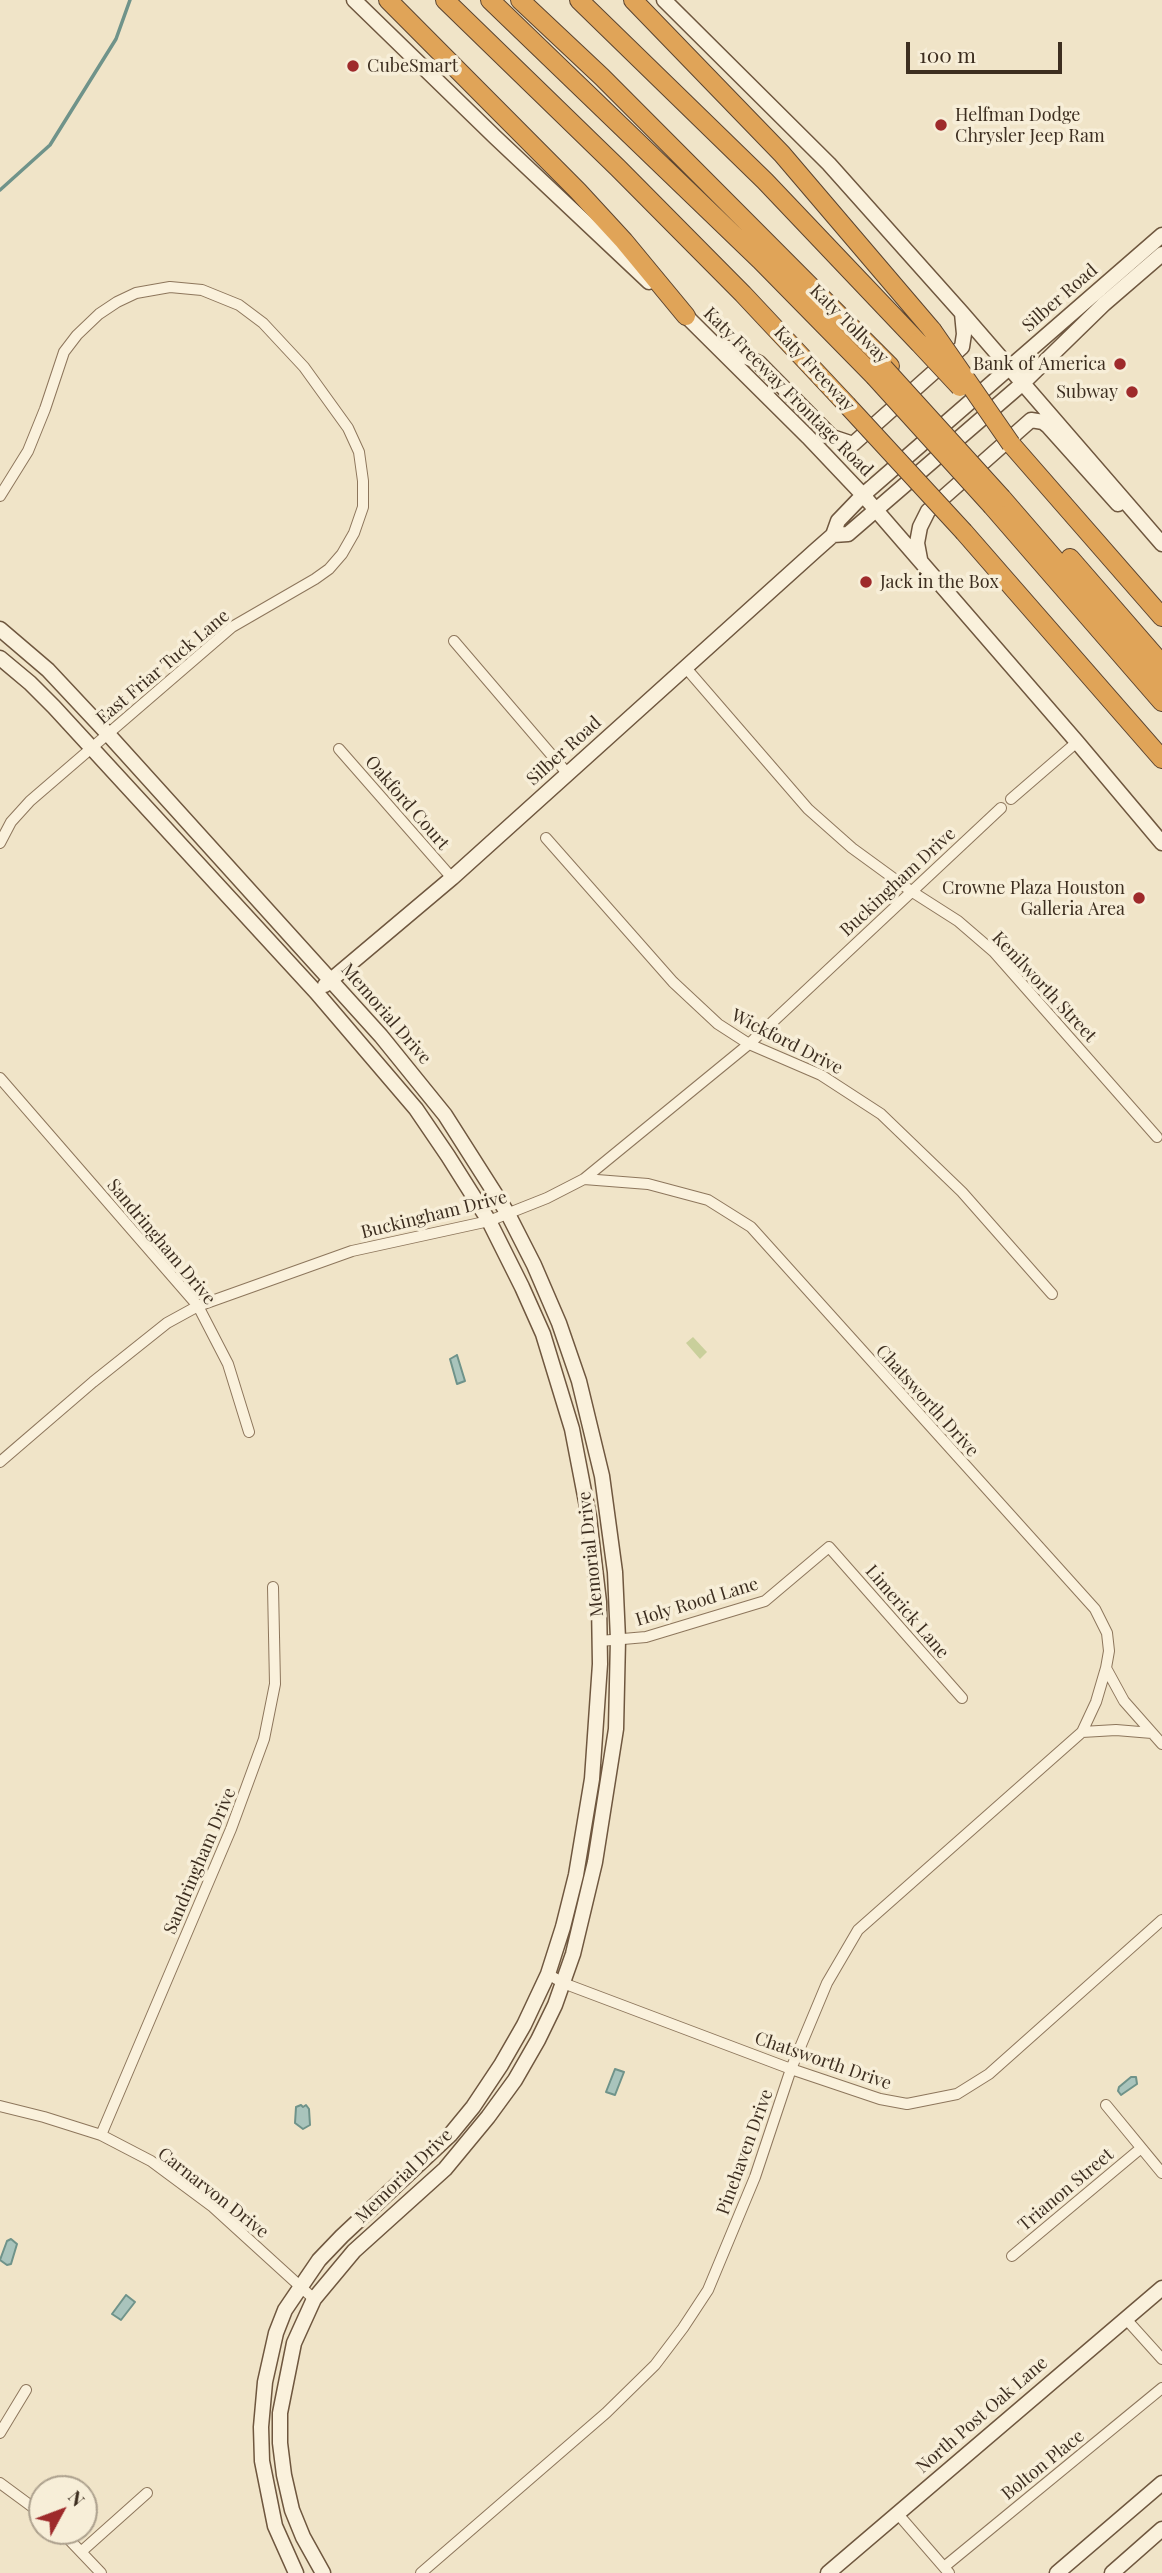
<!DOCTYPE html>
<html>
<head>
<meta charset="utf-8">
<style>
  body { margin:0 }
  #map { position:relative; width:1162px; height:2573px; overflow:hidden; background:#f0e4c8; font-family:"Playfair Display",serif }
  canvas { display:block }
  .north { position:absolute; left:28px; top:2475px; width:70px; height:70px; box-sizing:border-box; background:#f7eed8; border:2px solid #ada18e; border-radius:50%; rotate:49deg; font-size:19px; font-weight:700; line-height:28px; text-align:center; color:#3d2e20 }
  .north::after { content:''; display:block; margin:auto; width:24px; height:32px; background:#9e2a2b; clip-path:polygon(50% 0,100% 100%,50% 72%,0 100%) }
  .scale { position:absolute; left:906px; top:42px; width:156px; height:32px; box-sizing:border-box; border:4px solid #3d2e20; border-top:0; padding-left:9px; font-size:21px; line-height:24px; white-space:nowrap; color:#3d2e20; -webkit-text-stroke:5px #f7eed8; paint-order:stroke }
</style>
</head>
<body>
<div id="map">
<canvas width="1162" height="2573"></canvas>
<div class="north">N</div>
<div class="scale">100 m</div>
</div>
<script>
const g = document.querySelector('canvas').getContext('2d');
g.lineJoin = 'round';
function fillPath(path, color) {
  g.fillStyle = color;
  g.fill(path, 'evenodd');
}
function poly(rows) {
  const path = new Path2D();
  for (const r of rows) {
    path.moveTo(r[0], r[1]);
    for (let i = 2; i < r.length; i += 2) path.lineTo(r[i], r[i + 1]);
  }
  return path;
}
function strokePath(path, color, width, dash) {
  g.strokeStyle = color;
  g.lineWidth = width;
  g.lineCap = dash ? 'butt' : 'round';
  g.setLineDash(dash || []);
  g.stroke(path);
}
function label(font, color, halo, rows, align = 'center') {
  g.font = font + ' "Playfair Display",serif';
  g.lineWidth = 7;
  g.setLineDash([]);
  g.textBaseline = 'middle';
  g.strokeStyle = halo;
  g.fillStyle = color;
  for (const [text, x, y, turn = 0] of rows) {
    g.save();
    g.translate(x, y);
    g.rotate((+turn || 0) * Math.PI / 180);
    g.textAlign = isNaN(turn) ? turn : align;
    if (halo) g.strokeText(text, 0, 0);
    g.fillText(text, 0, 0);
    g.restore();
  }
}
fillPath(poly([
  [693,1337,707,1352,700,1359,686,1343]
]), '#c9cf9b');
const water = poly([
  [457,1355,465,1381,457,1384,450,1359,457,1355],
  [615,2069,624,2072,615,2095,606,2092,615,2069],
  [1131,2077,1136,2077,1137,2084,1121,2095,1118,2091,1119,2087,1131,2077],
  [301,2105,303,2107,306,2105,309,2109,310,2125,303,2129,295,2123,296,2107,301,2105],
  [11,2239,17,2244,11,2264,7,2265,0,2260,7,2241,11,2239],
  [126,2295,135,2302,121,2320,112,2314,126,2295]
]);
fillPath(water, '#a9c4bc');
strokePath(water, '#6f938a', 2);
strokePath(poly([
  [0,190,50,145,116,39,130,0]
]), '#6f938a', 3.5);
const street = poly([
  [0,496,28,451,45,409,64,352,77,335,99,314,117,302,136,293,170,287,202,290,239,305,263,323,304,367,348,428,359,452,363,481,363,507,354,533,342,554,329,569,315,579,232,627,30,801,11,822,0,843],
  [454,641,567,773],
  [686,668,808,809,852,848,911,891,958,921,994,952,1157,1137],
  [339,749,452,878],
  [1011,799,1077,742],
  [546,838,673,982,718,1024,749,1044,821,1075,881,1114,962,1192,1052,1294],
  [0,1078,198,1306,228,1364,249,1432],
  [584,1179,648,1184,708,1200,751,1227,1095,1609,1107,1633,1109,1651,1106,1668,1124,1701,1162,1744],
  [0,1462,93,1382,167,1323,198,1306,352,1251,489,1221,547,1198,584,1179,749,1044,1001,808],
  [600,1641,646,1637,765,1601,829,1547,962,1698],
  [1082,1732,1116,1730,1152,1733],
  [548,1974,563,1983,791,2069,880,2099,907,2104,957,2094,989,2074,1162,1920],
  [1106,2105,1162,2173],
  [0,2106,44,2117,101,2135,151,2161,213,2207,314,2299],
  [101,2135,231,1829,264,1739,275,1684,273,1587],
  [1012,2256,1140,2149],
  [1126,2319,1162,2359],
  [0,2433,26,2390],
  [0,2483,42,2514],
  [897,2513,949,2573],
  [61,2531,101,2573],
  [82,2551,147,2493],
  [944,2567,1162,2388],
  [421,2573,606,2413,655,2365,683,2328,708,2290,755,2177,791,2069,827,1983,858,1930,1082,1732,1096,1702,1106,1668]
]);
const secondary = poly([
  [354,0,495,137,649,282],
  [664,0,829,164,962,313,1162,544],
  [680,310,808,437,863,495,1077,742,1162,843],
  [723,346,759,363,832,437,853,444,962,347,964,334,962,313],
  [833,535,848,534,1023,383,1104,304,1162,254],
  [920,559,917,543,920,527,928,511,1031,420,1043,422,1048,426,1118,504],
  [0,629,48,670,107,733,381,1036,445,1115,508,1214,534,1265,559,1323,579,1381,602,1476,615,1572,618,1639,616,1729,595,1862,573,1954,555,2005,538,2040,515,2080,488,2117,445,2169,354,2251,314,2299,294,2343,280,2413,280,2443,284,2475,292,2510,303,2537,323,2573],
  [0,658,30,683,54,707,316,992,416,1109,448,1156,489,1221,522,1287,543,1334,572,1429,589,1517,599,1602,600,1664,592,1779,576,1875,563,1927,548,1974,524,2025,501,2065,473,2107,450,2135,342,2236,319,2260,285,2310,276,2333,265,2382,261,2427,262,2461,275,2526,296,2573],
  [325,985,452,878,816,550,833,535,838,521,863,495,1162,235],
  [828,2573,1162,2288],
  [1057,2573,1162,2483],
  [1112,2573,1162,2529]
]);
const highway = poly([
  [388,0,578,191,624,241,686,316],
  [445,0,618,168,743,294,847,405],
  [490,0,760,260,874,376],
  [520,0,602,77,890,366],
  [579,0,765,181,918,342],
  [633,0,782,154,932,330],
  [1011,444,1162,617],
  [1002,498,1162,683],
  [992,506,1162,702],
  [964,532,1162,759],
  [1070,558,1162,664]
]);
strokePath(street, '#8d765c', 12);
strokePath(secondary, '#6f573f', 17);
strokePath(highway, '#5b4430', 20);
strokePath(street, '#faf1dc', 10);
strokePath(secondary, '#faf1dc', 14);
strokePath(highway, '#e0a458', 18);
const highwayBridge = poly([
  [932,330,1011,444],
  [918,342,960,387],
  [884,368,1002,498],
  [874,376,992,506],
  [847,405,964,532]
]);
strokePath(highwayBridge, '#5b4430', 20, []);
strokePath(highwayBridge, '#e0a458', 18);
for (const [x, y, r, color] of [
  [353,66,7,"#9e2a2b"],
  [941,125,7,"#9e2a2b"],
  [1120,364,7,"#9e2a2b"],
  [1132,392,7,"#9e2a2b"],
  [866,582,7,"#9e2a2b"],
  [1139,898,7,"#9e2a2b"]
]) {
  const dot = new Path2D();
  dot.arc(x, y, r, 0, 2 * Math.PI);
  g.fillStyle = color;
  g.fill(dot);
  strokePath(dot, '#f7eed8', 2.5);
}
label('18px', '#3d2e20', '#f7eed8', [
  ["CubeSmart",367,66],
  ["Helfman Dodge",955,115],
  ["Chrysler Jeep Ram",955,136],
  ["Bank of America",1106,364,"right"],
  ["Subway",1118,392,"right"],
  ["Jack in the Box",880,582],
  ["Crowne Plaza Houston",1125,888,"right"],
  ["Galleria Area",1125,909,"right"]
], 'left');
label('18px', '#3d2e20', '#f7eed8', [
  ["Silber Road",1060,298,-41],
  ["Katy Tollway",849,324,45],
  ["Katy Freeway",814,369,47],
  ["Katy Freeway Frontage Road",788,392,45],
  ["East Friar Tuck Lane",163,667,-40],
  ["Silber Road",564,751,-42],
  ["Oakford Court",407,803,49],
  ["Buckingham Drive",898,882,-43],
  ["Kenilworth Street",1044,987,47],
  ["Memorial Drive",386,1014,49],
  ["Wickford Drive",787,1042,27],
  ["Buckingham Drive",434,1215,-14],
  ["Sandringham Drive",161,1242,50],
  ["Chatsworth Drive",927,1401,48],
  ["Memorial Drive",591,1554,-96],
  ["Holy Rood Lane",697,1602,-17],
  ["Limerick Lane",907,1612,49],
  ["Sandringham Drive",200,1861,-67],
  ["Chatsworth Drive",823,2061,19],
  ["Pinehaven Drive",745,2152,-70],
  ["Memorial Drive",404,2176,-44],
  ["Trianon Street",1066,2190,-40],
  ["Carnarvon Drive",213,2193,38],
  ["North Post Oak Lane",982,2415,-41],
  ["Bolton Place",1043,2465,-39]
]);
</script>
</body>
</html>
